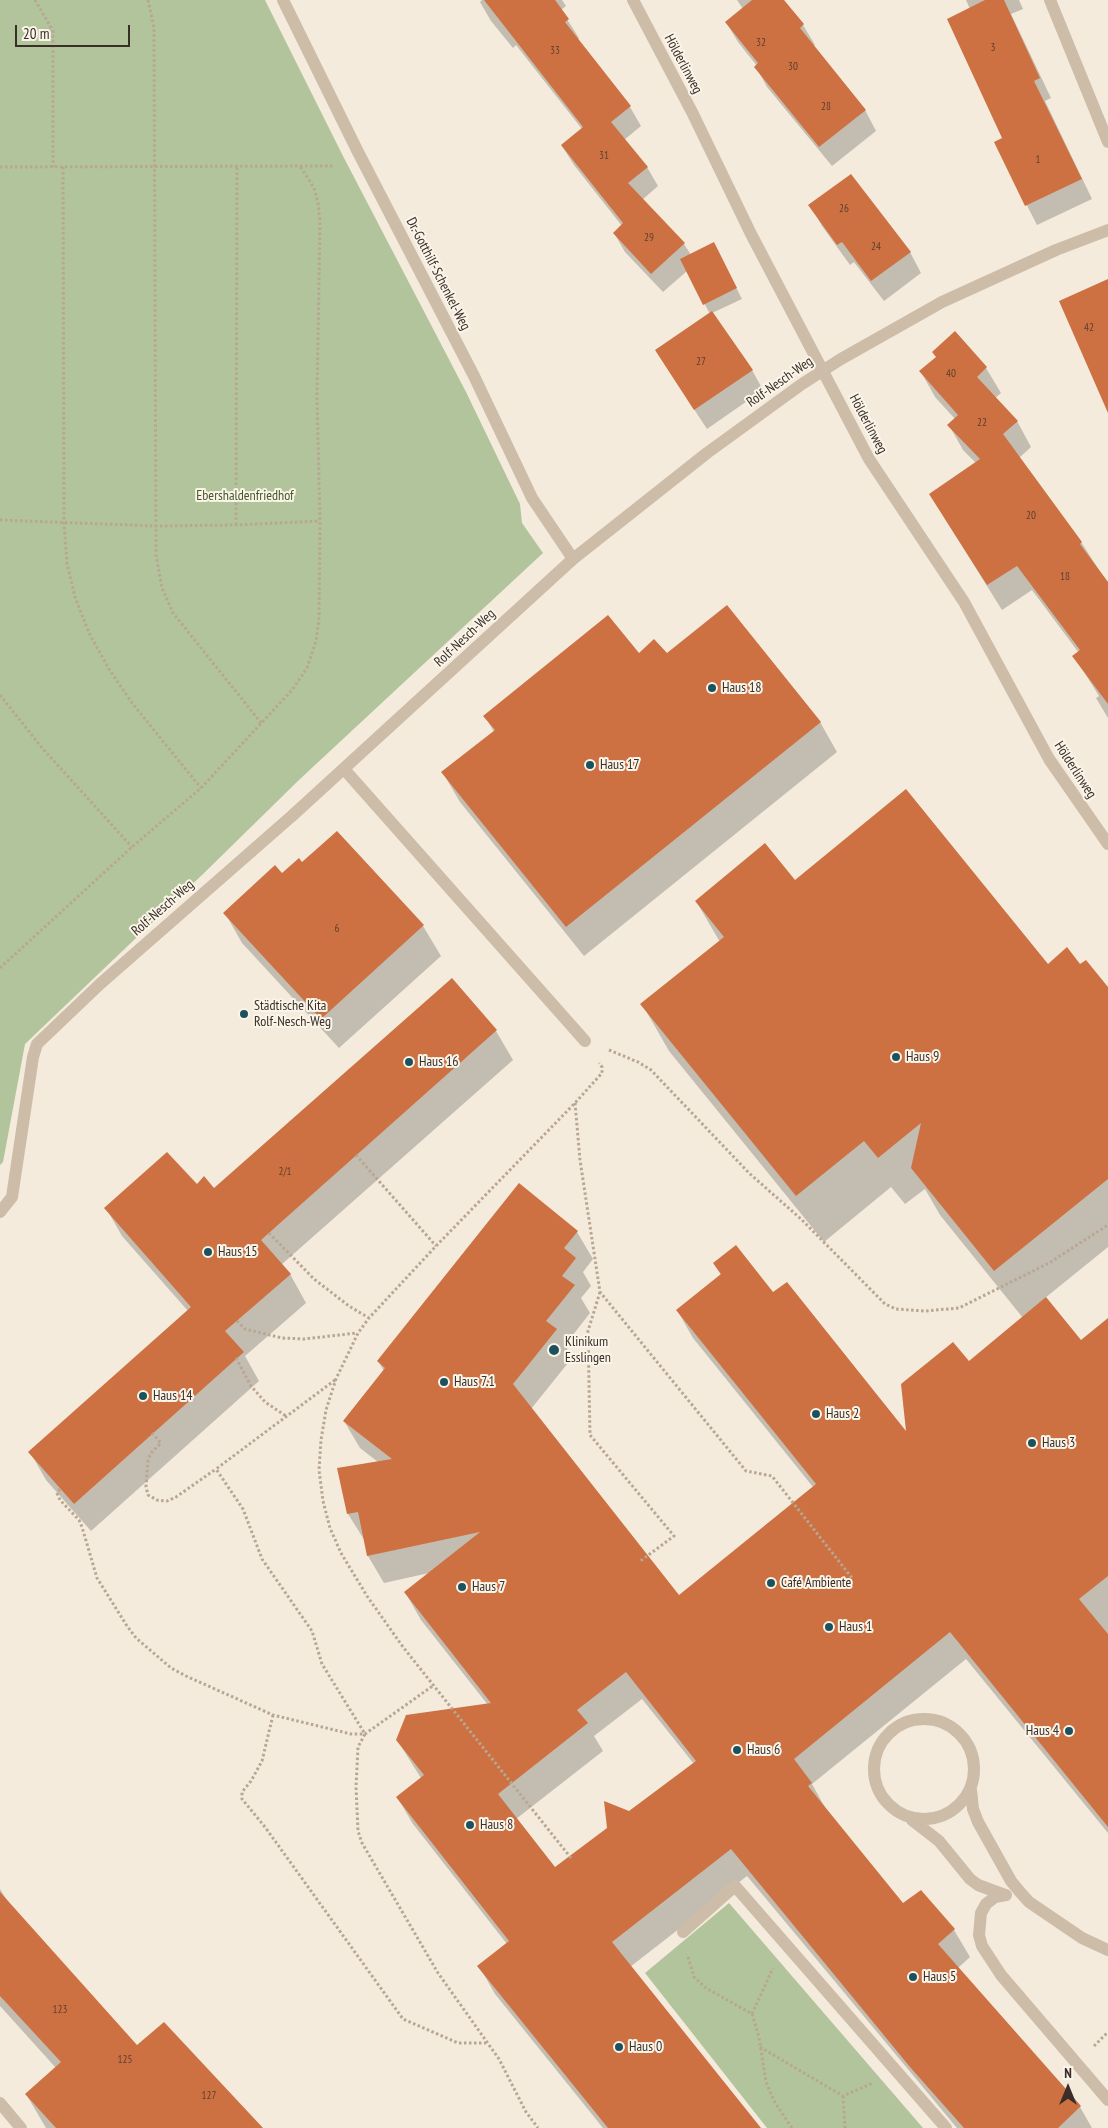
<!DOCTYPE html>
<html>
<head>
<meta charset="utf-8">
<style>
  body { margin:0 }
  #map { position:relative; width:1108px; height:2128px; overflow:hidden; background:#f4ebdd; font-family:"PT Sans Narrow",sans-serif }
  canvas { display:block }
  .north { position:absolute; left:1043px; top:2063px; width:50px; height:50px; -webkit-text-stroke:4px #fbf4e9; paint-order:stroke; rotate:0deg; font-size:14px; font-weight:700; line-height:20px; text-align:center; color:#392f28 }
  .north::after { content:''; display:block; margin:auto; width:18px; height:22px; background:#392f28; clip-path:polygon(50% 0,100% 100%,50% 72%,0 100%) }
  .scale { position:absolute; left:15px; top:25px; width:115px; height:22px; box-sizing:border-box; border:2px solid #392f28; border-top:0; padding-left:6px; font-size:15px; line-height:18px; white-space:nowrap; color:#392f28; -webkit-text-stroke:4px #fbf4e9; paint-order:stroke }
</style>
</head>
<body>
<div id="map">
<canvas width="1108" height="2128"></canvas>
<div class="north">N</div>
<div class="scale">20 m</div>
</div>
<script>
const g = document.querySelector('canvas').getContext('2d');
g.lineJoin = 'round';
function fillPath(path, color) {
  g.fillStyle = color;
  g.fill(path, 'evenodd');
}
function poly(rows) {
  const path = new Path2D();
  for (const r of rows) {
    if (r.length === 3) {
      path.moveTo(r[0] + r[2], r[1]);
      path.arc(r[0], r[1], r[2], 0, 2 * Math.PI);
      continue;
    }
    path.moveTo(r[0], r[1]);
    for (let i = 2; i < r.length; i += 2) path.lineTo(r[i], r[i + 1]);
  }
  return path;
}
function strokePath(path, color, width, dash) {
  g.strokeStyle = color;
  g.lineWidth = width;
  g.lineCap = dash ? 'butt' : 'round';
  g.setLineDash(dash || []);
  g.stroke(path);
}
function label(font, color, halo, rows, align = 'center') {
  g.font = font + ' "PT Sans Narrow",sans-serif';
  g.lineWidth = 4;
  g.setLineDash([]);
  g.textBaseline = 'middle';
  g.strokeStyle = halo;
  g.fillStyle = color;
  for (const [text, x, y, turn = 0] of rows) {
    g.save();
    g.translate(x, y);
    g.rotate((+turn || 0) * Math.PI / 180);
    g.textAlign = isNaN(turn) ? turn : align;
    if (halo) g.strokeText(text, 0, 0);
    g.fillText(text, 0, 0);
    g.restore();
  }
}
fillPath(poly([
  [0,0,265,0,344,158,466,392,520,504,522,523,543,553,300,779,202,875,25,1044,3,1162,0,1165],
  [729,1903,923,2128,767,2128,645,1973]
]), '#b2c49b');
fillPath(poly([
  [482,0,562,0,566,6,561,10,579,38,577,40,630,107,641,126,624,140,647,167,658,186,642,200,684,244,691,255,719,254,742,299,712,313,752,370,763,390,707,429,656,351,710,314,687,271,663,292,625,252,614,233,622,226,574,165,562,146,582,129,516,45,513,48,491,21,480,2],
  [737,0,783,0,803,25,815,45,813,47,865,110,876,131,832,166,767,87,756,67,757,66,738,42,726,22,743,9],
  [966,0,1019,0,1023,9,1011,14,1051,98,1045,101,1092,199,1037,225,995,143,1004,139,970,9],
  [810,205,910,252,921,273,884,301,854,262,850,265,822,226],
  [955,333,986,368,1001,393,995,398,1017,421,1031,447,1019,458,1081,542,1108,584,1108,718,1096,698,1099,696,1074,656,1079,653,1032,590,1002,610,945,519,976,463,963,450,949,425,955,419,935,397,921,372,937,358],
  [639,654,667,655,820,722,837,752,584,956,460,802,443,773,494,732,485,716],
  [337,832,423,926,441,956,339,1048,242,943,225,913,282,875,302,864],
  [795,882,1048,965,1080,965,1108,989,1108,1247,1045,1298,1080,1342,1108,1320,1108,1833,966,1659,812,1784,827,1811,903,1905,954,1930,970,1957,958,1968,1080,2107,1092,2128,957,2128,747,1876,630,1967,759,2128,603,2128,495,1994,479,1966,507,1944,413,1824,397,1797,421,1778,397,1740,488,1705,421,1620,405,1592,429,1573,384,1583,368,1556,365,1541,348,1514,338,1469,378,1462,360,1448,344,1421,384,1371,378,1361,577,1232,593,1259,583,1272,591,1286,581,1298,590,1313,565,1345,572,1358,531,1409,679,1596,813,1487,693,1338,677,1310,721,1275,714,1264,773,1293,908,1435,969,1362,1023,1318,940,1215,925,1189,905,1204,891,1187,824,1242,669,1051,642,1004,720,942,696,901],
  [642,1699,694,1764,555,1869,516,1819,603,1751,594,1736],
  [451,980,496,1031,513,1060,281,1265,290,1274,306,1303,245,1356,259,1381,91,1531,46,1480,30,1452,188,1311,122,1236,106,1208,197,1186,214,1190],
  [0,1889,8,1902,137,2046,261,2128,46,2128,26,2094,56,2068,0,2006]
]), '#0003');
fillPath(poly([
  [484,0,555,0,569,19,565,22,631,106,611,122,648,167,628,183,685,243,651,274,613,233,623,223,561,145,583,127],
  [752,0,784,0,804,24,800,28,866,110,819,147,754,67,758,63,725,22],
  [985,0,1004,0,1040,78,1034,81,1082,179,1025,206,994,142,1002,138,947,19],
  [851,174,911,252,871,281,842,242,837,245,808,205],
  [714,242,737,288,703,305,680,259],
  [1108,279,1108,413,1059,301],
  [712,311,753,370,694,410,655,350],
  [955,331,987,367,977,377,1018,421,1003,434,1082,542,1080,544,1108,582,1108,704,1072,656,1080,650,1017,566,987,585,929,494,980,459,947,425,958,415,919,371,936,357,932,352],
  [727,605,821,722,566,927,441,772,495,730,483,716,608,615,639,653,654,639,667,653],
  [906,789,1048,964,1067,947,1080,964,1086,960,1108,987,1108,1179,994,1271,911,1168,921,1123,878,1158,864,1141,796,1196,640,1004,724,937,695,901,765,843,795,880],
  [337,831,424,925,321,1019,223,913,275,865,282,873,299,858,302,862],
  [452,978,497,1030,261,1240,291,1274,225,1331,244,1352,74,1504,28,1452,191,1307,104,1208,167,1152,197,1184,204,1176,214,1188],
  [519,1183,578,1231,564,1248,576,1258,562,1276,575,1285,546,1321,557,1329,513,1384,679,1595,816,1484,676,1310,721,1274,713,1263,736,1245,773,1292,787,1282,906,1431,901,1384,953,1342,969,1361,1046,1297,1081,1340,1108,1318,1108,1576,1079,1599,1108,1634,1108,1827,950,1632,794,1759,812,1783,808,1786,903,1903,921,1890,955,1929,938,1944,1081,2106,1058,2128,964,2128,910,2067,731,1849,612,1942,761,2128,608,2128,477,1966,509,1941,396,1797,424,1775,396,1740,406,1715,491,1703,404,1592,480,1532,367,1556,358,1512,347,1514,337,1468,392,1459,343,1421,385,1368,377,1361],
  [626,1672,696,1761,629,1811,604,1801,607,1828,555,1867,498,1794,588,1723,577,1710],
  [0,1892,137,2045,164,2022,263,2128,56,2128,25,2094,61,2062,0,1996]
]), '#cd7142');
strokePath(poly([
  [35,0,53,31,53,167],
  [148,0,154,28,156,555,162,588,173,613,262,724],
  [0,167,331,166,334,164],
  [63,167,64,523,67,563,75,597,89,633,109,669,132,703,201,788],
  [0,520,156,526,236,525,320,521],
  [236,525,237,166],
  [0,695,43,749,132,847],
  [0,968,132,847,201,788,292,690,307,668,316,641,319,619,320,521,317,398,320,221,318,203,314,188,300,166],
  [609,1050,638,1062,651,1070,749,1173,801,1219,885,1304,896,1309,925,1311,959,1308,1049,1263,1108,1225],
  [575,1103,580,1160,600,1292,746,1471,772,1476,852,1578],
  [356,1155,436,1246],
  [269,1233,314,1279,349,1306,369,1318],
  [600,1292,588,1331,590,1435,674,1536,639,1562],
  [237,1321,245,1329,282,1338,304,1339,357,1333],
  [236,1358,251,1386,265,1402,286,1416],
  [335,1380,216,1469,243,1509,262,1559,312,1631,322,1664,365,1734,358,1747,356,1787,358,1831,362,1843,438,1973,499,2059,526,2112,538,2128],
  [152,1433,161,1443,151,1453,148,1460,146,1487,148,1495,157,1500,167,1501,176,1497,216,1469],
  [60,1489,57,1493,60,1500,79,1520,82,1527,97,1578,127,1626,136,1638,171,1668,186,1676,273,1715,351,1734,365,1734,434,1685],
  [273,1715,262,1761,251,1781,242,1792,242,1799,265,1827,403,2019,458,2043,486,2043],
  [571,1858,403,1647,367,1596,341,1553,330,1528,323,1501,319,1470,321,1440,326,1410,336,1379,358,1333,369,1318,436,1246,575,1103,602,1073,602,1067,599,1063],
  [688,1957,694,1977,706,1988,752,2014,759,2037,766,2082,774,2101,792,2128],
  [752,2014,773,1968],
  [1094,2046,1108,2032],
  [760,2047,843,2096,873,2083],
  [843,2096,845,2128]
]), '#b9a692', 3, [2.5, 2.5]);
strokePath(poly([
  [283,0,357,150,474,376,532,498,573,559],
  [344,769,585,1041],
  [0,1212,12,1197,33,1057,37,1044,100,984,293,815],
  [924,1769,50],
  [971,1790,973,1809,978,1822,1011,1881,1020,1892,1029,1902,1082,1938,1108,1950],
  [912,1820,939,1841,970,1879,978,1885,1005,1895],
  [1006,1895,995,1897,986,1904,981,1913,979,1935,982,1946,1001,1975,1108,2100],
  [683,1932,735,1886,946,2128]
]), '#cdbca7', 12);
strokePath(poly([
  [633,0,692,112,751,234,869,459,964,602,1049,759,1108,844],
  [1050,0,1108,142],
  [293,815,573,559,707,453,802,384,841,359,942,302,1056,250,1108,230],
  [0,2103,21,2128]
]), '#cdbca7', 12);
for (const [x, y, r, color] of [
  [712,688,5,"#1b525d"],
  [590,765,5,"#1b525d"],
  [244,1014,5,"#1b525d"],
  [896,1057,5,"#1b525d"],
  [409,1062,5,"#1b525d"],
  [208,1252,5,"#1b525d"],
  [554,1350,6,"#1b525d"],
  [444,1382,5,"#1b525d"],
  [143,1396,5,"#1b525d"],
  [816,1414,5,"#1b525d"],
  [1032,1443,5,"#1b525d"],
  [771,1583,5,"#1b525d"],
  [462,1587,5,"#1b525d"],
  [829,1627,5,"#1b525d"],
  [1069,1731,5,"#1b525d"],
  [737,1750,5,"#1b525d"],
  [470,1825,5,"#1b525d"],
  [913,1977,5,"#1b525d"],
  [619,2047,5,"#1b525d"]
]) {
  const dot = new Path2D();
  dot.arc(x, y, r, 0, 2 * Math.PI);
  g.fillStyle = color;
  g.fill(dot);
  strokePath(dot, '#fbf4e9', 2);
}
label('11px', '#5e402e', null, [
  ["32",761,43],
  ["3",993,48],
  ["33",555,51],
  ["30",793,67],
  ["28",826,107],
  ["31",604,156],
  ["1",1038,160],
  ["26",844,209],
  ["29",649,238],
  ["24",876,247],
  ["42",1089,328],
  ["27",701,362],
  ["40",951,374],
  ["22",982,423],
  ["20",1031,516],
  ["18",1065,577],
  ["6",337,929],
  ["2/1",285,1172],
  ["123",60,2010],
  ["125",125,2060],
  ["127",209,2096]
]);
label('14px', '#392f28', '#fbf4e9', [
  ["Hölderlinweg",683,64,62],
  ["Dr.-Gotthilf-Schenkel-Weg",438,274,63],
  ["Rolf-Nesch-Weg",780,382,-35],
  ["Hölderlinweg",868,424,62],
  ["Rolf-Nesch-Weg",465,638,-43],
  ["Hölderlinweg",1075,770,57],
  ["Rolf-Nesch-Weg",163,908,-41]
]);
label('14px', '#43592a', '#fbf4e9', [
  ["Ebershaldenfriedhof",245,496]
]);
label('14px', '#392f28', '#fbf4e9', [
  ["Haus 18",722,688],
  ["Haus 17",600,765],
  ["Städtische Kita",254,1006],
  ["Rolf-Nesch-Weg",254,1022],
  ["Haus 9",906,1057],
  ["Haus 16",419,1062],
  ["Haus 15",218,1252],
  ["Klinikum",565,1342],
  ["Esslingen",565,1358],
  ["Haus 7.1",454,1382],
  ["Haus 14",153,1396],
  ["Haus 2",826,1414],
  ["Haus 3",1042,1443],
  ["Café Ambiente",781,1583],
  ["Haus 7",472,1587],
  ["Haus 1",839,1627],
  ["Haus 4",1059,1731,"right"],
  ["Haus 6",747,1750],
  ["Haus 8",480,1825],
  ["Haus 5",923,1977],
  ["Haus 0",629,2047]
], 'left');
</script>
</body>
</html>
